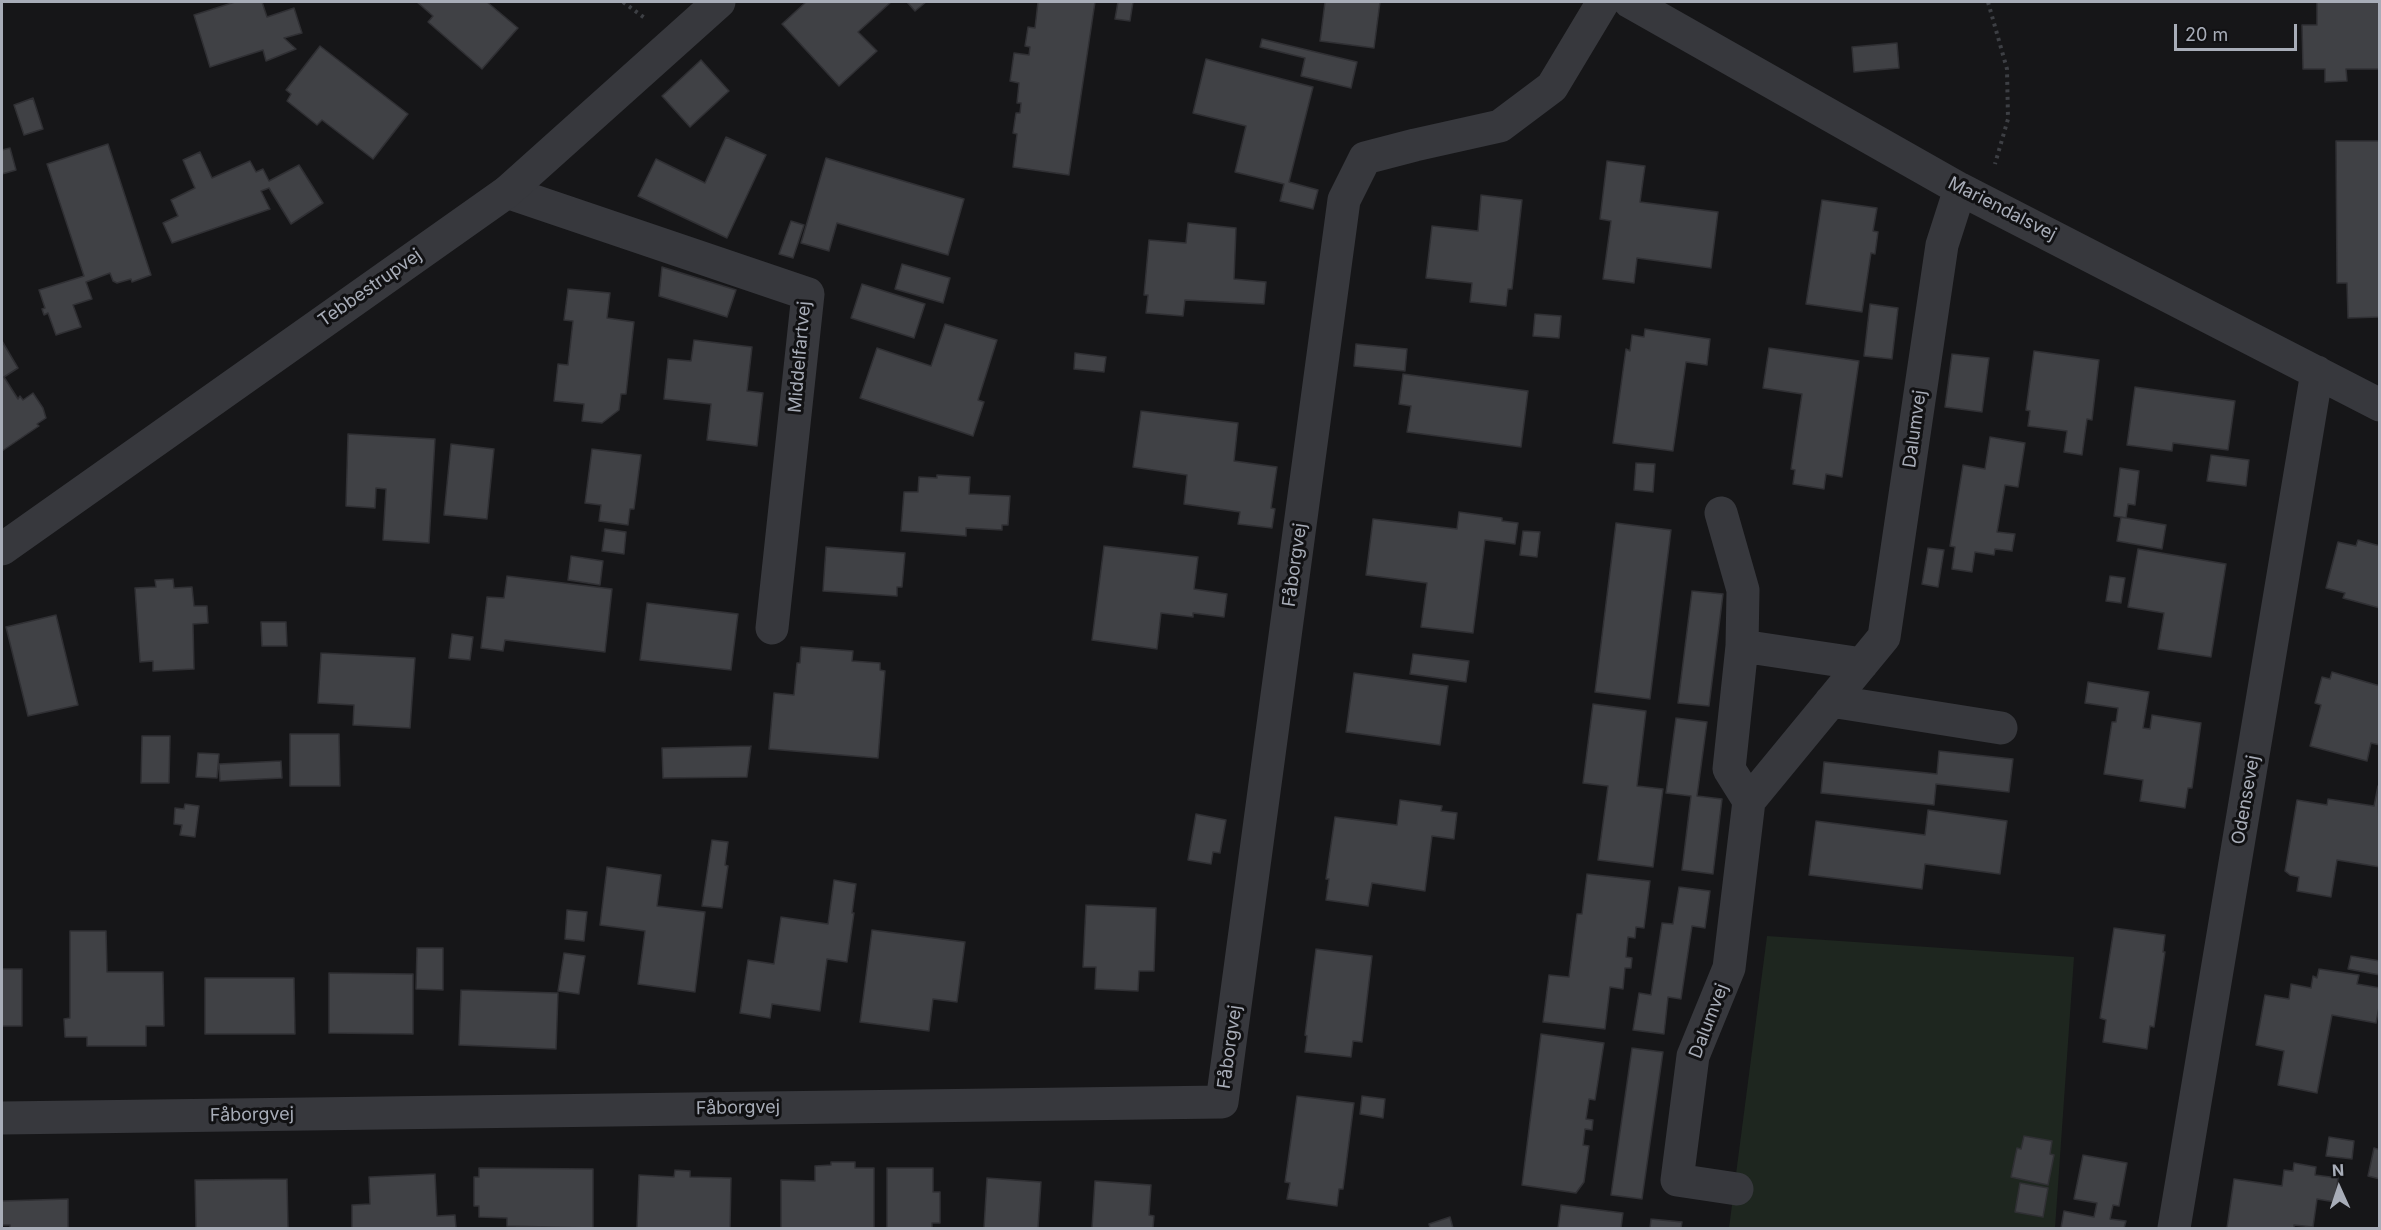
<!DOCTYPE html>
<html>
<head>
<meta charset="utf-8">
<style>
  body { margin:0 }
  #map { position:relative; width:2381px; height:1230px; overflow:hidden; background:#161618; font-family:Inter,sans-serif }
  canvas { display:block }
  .frame { position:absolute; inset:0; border:3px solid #a8adb8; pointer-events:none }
  .north { position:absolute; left:2309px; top:1158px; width:60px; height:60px; -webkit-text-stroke:4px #111113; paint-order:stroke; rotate:357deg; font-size:16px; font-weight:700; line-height:24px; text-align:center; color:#a8adb8 }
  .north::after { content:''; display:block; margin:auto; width:21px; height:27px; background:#a8adb8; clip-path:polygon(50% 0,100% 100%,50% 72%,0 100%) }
  .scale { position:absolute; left:2174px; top:24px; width:123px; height:27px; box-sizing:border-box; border:3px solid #a8adb8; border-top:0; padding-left:8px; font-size:18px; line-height:21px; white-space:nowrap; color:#a8adb8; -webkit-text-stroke:4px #111113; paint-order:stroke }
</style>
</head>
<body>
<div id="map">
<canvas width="2381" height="1230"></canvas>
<div class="frame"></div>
<div class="north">N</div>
<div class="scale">20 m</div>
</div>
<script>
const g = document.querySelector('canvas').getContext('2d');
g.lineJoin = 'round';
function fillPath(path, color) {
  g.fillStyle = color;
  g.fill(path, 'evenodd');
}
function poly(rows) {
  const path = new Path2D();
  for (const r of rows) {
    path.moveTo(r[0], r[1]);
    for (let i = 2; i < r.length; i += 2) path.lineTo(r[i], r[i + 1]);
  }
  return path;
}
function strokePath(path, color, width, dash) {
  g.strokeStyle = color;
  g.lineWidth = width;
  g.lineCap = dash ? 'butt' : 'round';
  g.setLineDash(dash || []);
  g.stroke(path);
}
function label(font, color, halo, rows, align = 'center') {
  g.font = font + ' Inter,sans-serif';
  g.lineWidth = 6;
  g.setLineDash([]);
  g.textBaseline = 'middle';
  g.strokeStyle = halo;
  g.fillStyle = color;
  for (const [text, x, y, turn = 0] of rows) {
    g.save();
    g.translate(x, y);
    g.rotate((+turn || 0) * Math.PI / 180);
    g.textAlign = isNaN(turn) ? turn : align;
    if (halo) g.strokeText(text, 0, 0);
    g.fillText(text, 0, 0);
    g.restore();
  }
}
fillPath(poly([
  [1767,936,2074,957,2055,1228,1729,1228]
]), '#1e261f');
const building = poly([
  [235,2,262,2,267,17,294,8,302,33,284,38,296,49,266,61,263,50,210,67,194,15,235,2],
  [417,2,487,2,518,28,482,69,428,22,433,16,417,2],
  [806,2,891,2,858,32,877,51,839,86,782,24,806,2],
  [907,2,926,2,915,11,907,2],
  [1038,2,1095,2,1069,175,1013,167,1017,134,1013,133,1016,113,1020,113,1021,103,1017,103,1019,83,1010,81,1014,53,1029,55,1030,47,1025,46,1028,27,1035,28,1038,2],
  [1118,2,1133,2,1130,21,1115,19,1118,2],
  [1325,2,1380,2,1374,48,1320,41,1325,2],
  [2317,2,2380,2,2380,69,2346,69,2347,81,2325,82,2325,69,2303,69,2302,25,2317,25,2317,2],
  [1262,39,1357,62,1351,88,1301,76,1305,58,1260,47,1262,39],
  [1897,43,1899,68,1854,72,1852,47,1897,43],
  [320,46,408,114,373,159,322,120,317,125,287,101,291,94,286,90,320,46],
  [1206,59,1313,87,1289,182,1318,190,1313,209,1280,201,1284,184,1235,172,1246,126,1193,113,1206,59],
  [701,60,729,91,690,127,662,96,701,60],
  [33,98,43,129,24,135,14,105,33,98],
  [726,137,766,155,727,238,638,196,656,159,705,183,726,137],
  [2336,141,2380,141,2380,317,2348,318,2347,283,2337,283,2336,141],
  [108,144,151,275,132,282,131,279,117,283,113,281,110,273,86,282,92,299,73,305,81,327,56,335,48,313,44,315,42,309,45,308,39,290,84,276,47,164,108,144],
  [10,148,16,170,2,174,2,150,10,148],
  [200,152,212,178,250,161,256,172,263,169,269,181,299,165,323,203,291,224,269,188,261,191,270,209,172,243,163,223,178,216,171,200,195,188,183,160,200,152],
  [826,158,964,199,948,255,837,223,829,251,801,243,826,158],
  [1607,161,1645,166,1640,202,1718,212,1711,268,1637,258,1634,283,1603,279,1611,221,1600,219,1607,161],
  [1481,195,1522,200,1512,289,1508,289,1506,306,1470,302,1472,283,1426,278,1432,226,1478,231,1481,195],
  [1822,200,1877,208,1873,231,1878,232,1875,254,1871,253,1862,312,1806,304,1822,200],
  [791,221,804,225,793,258,779,254,791,221],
  [1188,223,1236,228,1234,279,1266,282,1264,304,1185,300,1183,316,1146,313,1148,295,1144,295,1149,240,1186,243,1188,223],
  [902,264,950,278,943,303,895,289,902,264],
  [662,267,736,290,727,317,659,296,662,267],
  [862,284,925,304,914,338,851,318,862,284],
  [568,289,610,293,607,318,634,322,626,394,621,394,619,410,602,423,582,421,584,404,554,401,558,364,568,365,573,321,564,320,568,289],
  [1870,304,1898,308,1892,359,1864,356,1870,304],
  [1535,314,1561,316,1559,338,1533,336,1535,314],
  [945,324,997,340,978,400,984,402,973,436,860,398,877,348,931,366,945,324],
  [1645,329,1710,339,1707,365,1686,362,1673,451,1613,443,1626,349,1630,351,1632,335,1644,337,1645,329],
  [694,340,752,347,747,391,763,393,757,446,707,440,711,404,664,399,668,359,691,361,694,340],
  [2,341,18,368,4,377,18,399,20,396,23,400,33,393,43,408,46,418,37,424,39,426,2,451,2,341],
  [1356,344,1407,349,1405,371,1354,366,1356,344],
  [1769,348,1859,361,1842,477,1826,474,1824,489,1793,484,1795,470,1791,469,1802,394,1763,388,1769,348],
  [2034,351,2099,360,2092,420,2087,419,2082,455,2064,452,2067,431,2028,426,2030,411,2026,410,2034,351],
  [1075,353,1106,357,1104,372,1074,369,1075,353],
  [1952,354,1989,358,1982,412,1945,407,1952,354],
  [1403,374,1528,391,1521,447,1407,432,1411,406,1399,404,1403,374],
  [2135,387,2235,401,2228,450,2173,443,2172,451,2127,445,2135,387],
  [1141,411,1238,423,1234,461,1277,467,1271,508,1275,509,1272,528,1238,524,1240,512,1184,504,1187,475,1133,467,1141,411],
  [348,434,435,439,429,543,383,540,386,489,376,488,375,508,346,506,348,434],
  [1990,437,2025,443,2018,487,2005,485,1997,532,2015,534,2012,551,1995,549,1994,555,1975,552,1972,572,1952,569,1955,547,1950,546,1963,465,1985,469,1990,437],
  [451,444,494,449,487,519,444,515,451,444],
  [592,449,641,455,634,509,630,509,628,525,599,521,601,505,585,503,592,449],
  [2211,455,2249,460,2246,486,2207,481,2211,455],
  [1636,463,1655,464,1653,492,1634,490,1636,463],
  [2120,468,2139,471,2135,505,2128,504,2126,518,2114,516,2120,468],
  [937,475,970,477,969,494,1010,496,1008,525,1002,525,1002,530,966,528,966,536,901,531,904,492,918,492,919,477,937,478,937,475],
  [1459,512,1502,518,1502,521,1518,523,1515,544,1485,540,1473,633,1421,627,1427,583,1366,575,1373,519,1457,529,1459,512],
  [2121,517,2166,525,2162,549,2117,541,2121,517],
  [1616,523,1671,530,1650,699,1595,692,1616,523],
  [605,529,626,532,624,554,602,551,605,529],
  [1523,531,1540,532,1537,557,1520,555,1523,531],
  [2358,540,2380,546,2380,608,2343,598,2345,593,2326,588,2338,542,2356,546,2358,540],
  [1104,546,1198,557,1194,589,1227,594,1224,617,1193,613,1193,617,1161,613,1157,649,1092,640,1104,546],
  [826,547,905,553,902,587,897,587,897,596,823,591,826,547],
  [1928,548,1944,550,1938,587,1922,584,1928,548],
  [2138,549,2226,564,2211,657,2158,649,2164,613,2128,607,2138,549],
  [571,556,603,561,600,585,568,580,571,556],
  [507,576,612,589,605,652,505,640,503,651,481,648,487,597,504,598,507,576],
  [2110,576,2125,578,2121,603,2106,601,2110,576],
  [173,579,174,588,192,587,194,606,207,606,208,623,193,624,194,669,153,671,153,661,140,662,135,588,156,587,155,580,173,579],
  [1692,591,1723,594,1709,706,1678,703,1692,591],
  [647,603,738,614,731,670,640,660,647,603],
  [56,615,78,705,28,716,6,627,56,615],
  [261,622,286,622,287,646,262,646,261,622],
  [452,634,473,637,470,660,449,658,452,634],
  [801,647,853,651,852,661,880,663,880,670,885,671,878,758,769,749,774,693,794,695,797,663,800,663,801,647],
  [321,653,415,658,410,728,353,725,354,705,318,703,321,653],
  [1413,654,1469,661,1466,682,1410,674,1413,654],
  [2332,672,2380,686,2380,745,2371,743,2367,761,2310,746,2321,705,2315,703,2322,677,2330,679,2332,672],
  [1354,673,1448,686,1440,745,1346,732,1354,673],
  [2088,682,2149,692,2143,728,2150,729,2152,715,2201,723,2192,788,2188,788,2185,808,2140,801,2143,780,2104,774,2112,722,2116,722,2118,708,2085,703,2088,682],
  [1593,704,1646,711,1637,786,1663,789,1653,867,1598,860,1608,786,1583,783,1593,704],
  [1676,718,1707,722,1697,796,1722,799,1713,874,1682,870,1691,796,1666,793,1676,718],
  [290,734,339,734,340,786,290,786,290,734],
  [142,736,170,736,169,783,141,783,142,736],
  [751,746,747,777,663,778,662,748,751,746],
  [1939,751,2013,759,2009,792,1936,784,1934,805,1821,793,1824,762,1937,774,1939,751],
  [198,753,219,754,217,778,196,777,198,753],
  [281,761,282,778,220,781,219,764,281,761],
  [2378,786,2380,867,2337,860,2331,897,2297,891,2299,877,2290,875,2285,871,2297,800,2327,805,2328,799,2374,806,2378,786],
  [1400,800,1442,806,1441,811,1457,813,1454,839,1432,836,1425,891,1372,883,1368,906,1326,900,1329,879,1326,879,1335,817,1397,825,1400,800],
  [185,804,199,806,195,837,180,835,182,825,174,824,175,808,184,809,185,804],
  [1928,810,2007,821,2000,874,1925,864,1922,889,1809,875,1816,821,1925,835,1928,810],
  [1196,814,1226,820,1220,853,1213,852,1211,864,1188,860,1196,814],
  [712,840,728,842,725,865,728,866,722,908,702,906,712,840],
  [607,867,661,875,657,906,705,912,695,992,638,984,645,931,600,925,607,867],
  [1587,874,1650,881,1644,928,1636,927,1635,938,1628,937,1626,957,1632,958,1631,968,1625,968,1623,989,1610,987,1605,1029,1543,1022,1549,975,1569,977,1577,914,1582,914,1587,874],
  [834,880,856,884,852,913,854,913,847,962,827,959,820,1011,772,1004,770,1018,740,1013,748,960,774,964,781,917,828,924,834,880],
  [1679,887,1710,891,1705,928,1692,926,1681,999,1668,997,1664,1034,1633,1030,1639,993,1651,995,1662,923,1673,924,1679,887],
  [1086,905,1156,908,1154,971,1139,971,1138,991,1095,989,1096,967,1083,967,1086,905],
  [567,910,587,912,584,941,565,939,567,910],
  [2114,928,2165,935,2163,952,2165,952,2154,1027,2150,1026,2147,1049,2103,1042,2106,1020,2100,1018,2114,928],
  [872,930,965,942,957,1002,933,999,929,1031,860,1022,872,930],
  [70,931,106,931,107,972,163,972,164,1026,146,1026,146,1046,87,1046,87,1037,65,1037,64,1019,70,1018,70,931],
  [417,948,443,948,443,990,416,989,417,948],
  [1316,949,1372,956,1362,1042,1353,1041,1351,1057,1305,1052,1307,1036,1305,1035,1316,949],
  [564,953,585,956,579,994,558,991,564,953],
  [2351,956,2380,961,2380,975,2348,969,2351,956],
  [2,969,22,969,22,1026,2,1026,2,969],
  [2319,969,2359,975,2357,984,2380,988,2380,1002,2376,1023,2332,1015,2317,1093,2278,1085,2284,1051,2256,1045,2265,995,2289,999,2291,984,2311,988,2313,976,2317,978,2319,969],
  [329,973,413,974,413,1034,329,1033,329,973],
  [205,978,294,978,295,1034,205,1034,205,978],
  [461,990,558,993,556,1049,459,1045,461,990],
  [1541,1034,1604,1043,1595,1100,1589,1099,1586,1119,1593,1120,1592,1130,1585,1129,1583,1145,1589,1146,1584,1182,1576,1193,1522,1185,1541,1034],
  [1632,1048,1663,1052,1642,1199,1611,1195,1632,1048],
  [1297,1096,1354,1103,1343,1189,1339,1189,1337,1206,1287,1199,1290,1183,1285,1182,1297,1096],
  [1362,1096,1385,1099,1383,1118,1360,1114,1362,1096],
  [2024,1136,2052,1141,2050,1154,2054,1155,2048,1185,2011,1177,2017,1148,2021,1149,2024,1136],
  [2329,1137,2354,1141,2352,1159,2326,1156,2329,1137],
  [2374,1148,2380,1150,2380,1179,2368,1176,2374,1148],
  [2083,1155,2127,1163,2119,1206,2113,1205,2110,1219,2126,1221,2124,1228,2061,1228,2064,1211,2094,1217,2097,1203,2074,1199,2083,1155],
  [831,1162,855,1162,855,1168,874,1168,874,1228,781,1228,781,1180,815,1181,815,1166,831,1165,831,1162],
  [2294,1163,2316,1167,2315,1175,2338,1178,2335,1202,2317,1199,2313,1227,2294,1225,2294,1228,2227,1228,2234,1179,2282,1186,2284,1170,2293,1171,2294,1163],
  [479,1168,593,1169,593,1228,507,1226,507,1218,479,1217,479,1206,474,1206,474,1177,479,1177,479,1168],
  [887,1168,933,1168,933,1192,940,1192,940,1223,932,1223,932,1228,887,1228,887,1168],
  [675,1170,690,1171,690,1177,731,1178,730,1228,637,1228,639,1175,674,1177,675,1170],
  [435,1174,437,1216,455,1215,456,1228,352,1228,352,1205,370,1204,369,1177,435,1174],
  [987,1178,1041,1182,1038,1228,984,1228,987,1178],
  [287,1179,288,1228,196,1228,195,1180,287,1179],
  [1095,1181,1151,1185,1149,1215,1154,1216,1153,1228,1092,1228,1095,1181],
  [2020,1183,2048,1188,2043,1217,2015,1212,2020,1183],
  [68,1199,68,1228,10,1228,10,1225,2,1225,2,1201,68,1199],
  [1561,1205,1623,1213,1621,1228,1558,1228,1561,1205],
  [1450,1217,1453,1228,1430,1228,1429,1224,1450,1217],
  [1651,1219,1682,1222,1681,1228,1650,1228,1651,1219]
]);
fillPath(building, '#404145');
strokePath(building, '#303034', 1.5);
strokePath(poly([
  [623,2,646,19],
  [1988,2,2007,69,2008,119,1995,164]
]), '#3d3f44', 4, [3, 4.5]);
strokePath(poly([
  [1630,2,1960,189,2380,405],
  [507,192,808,294,772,628],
  [1721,513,1743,590,1742,646,1729,769,1749,801],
  [1742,646,1862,664],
  [1831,701,2001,728],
  [2,1118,1222,1102,1344,200,1365,158,1415,145,1500,126,1552,87,1603,2],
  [1737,1189,1677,1180,1693,1056,1729,968,1749,801,1884,637,1942,245,1960,189],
  [2174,1228,2317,372]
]), '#37383d', 33);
strokePath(poly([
  [2,549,507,192,719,2]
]), '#37383d', 33);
label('18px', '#a8adb8', '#111113', [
  ["Mariendalsvej",2002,209,27],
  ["Tebbestrupvej",370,288,-35],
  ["Middelfartvej",800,357,-85],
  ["Dalumvej",1915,429,-82],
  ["Fåborgvej",1295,565,-82],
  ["Odensevej",2246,800,-80],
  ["Dalumvej",1709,1021,-69],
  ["Fåborgvej",1230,1047,-82],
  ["Fåborgvej",738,1108,-1],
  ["Fåborgvej",252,1115,-1]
]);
</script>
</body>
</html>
